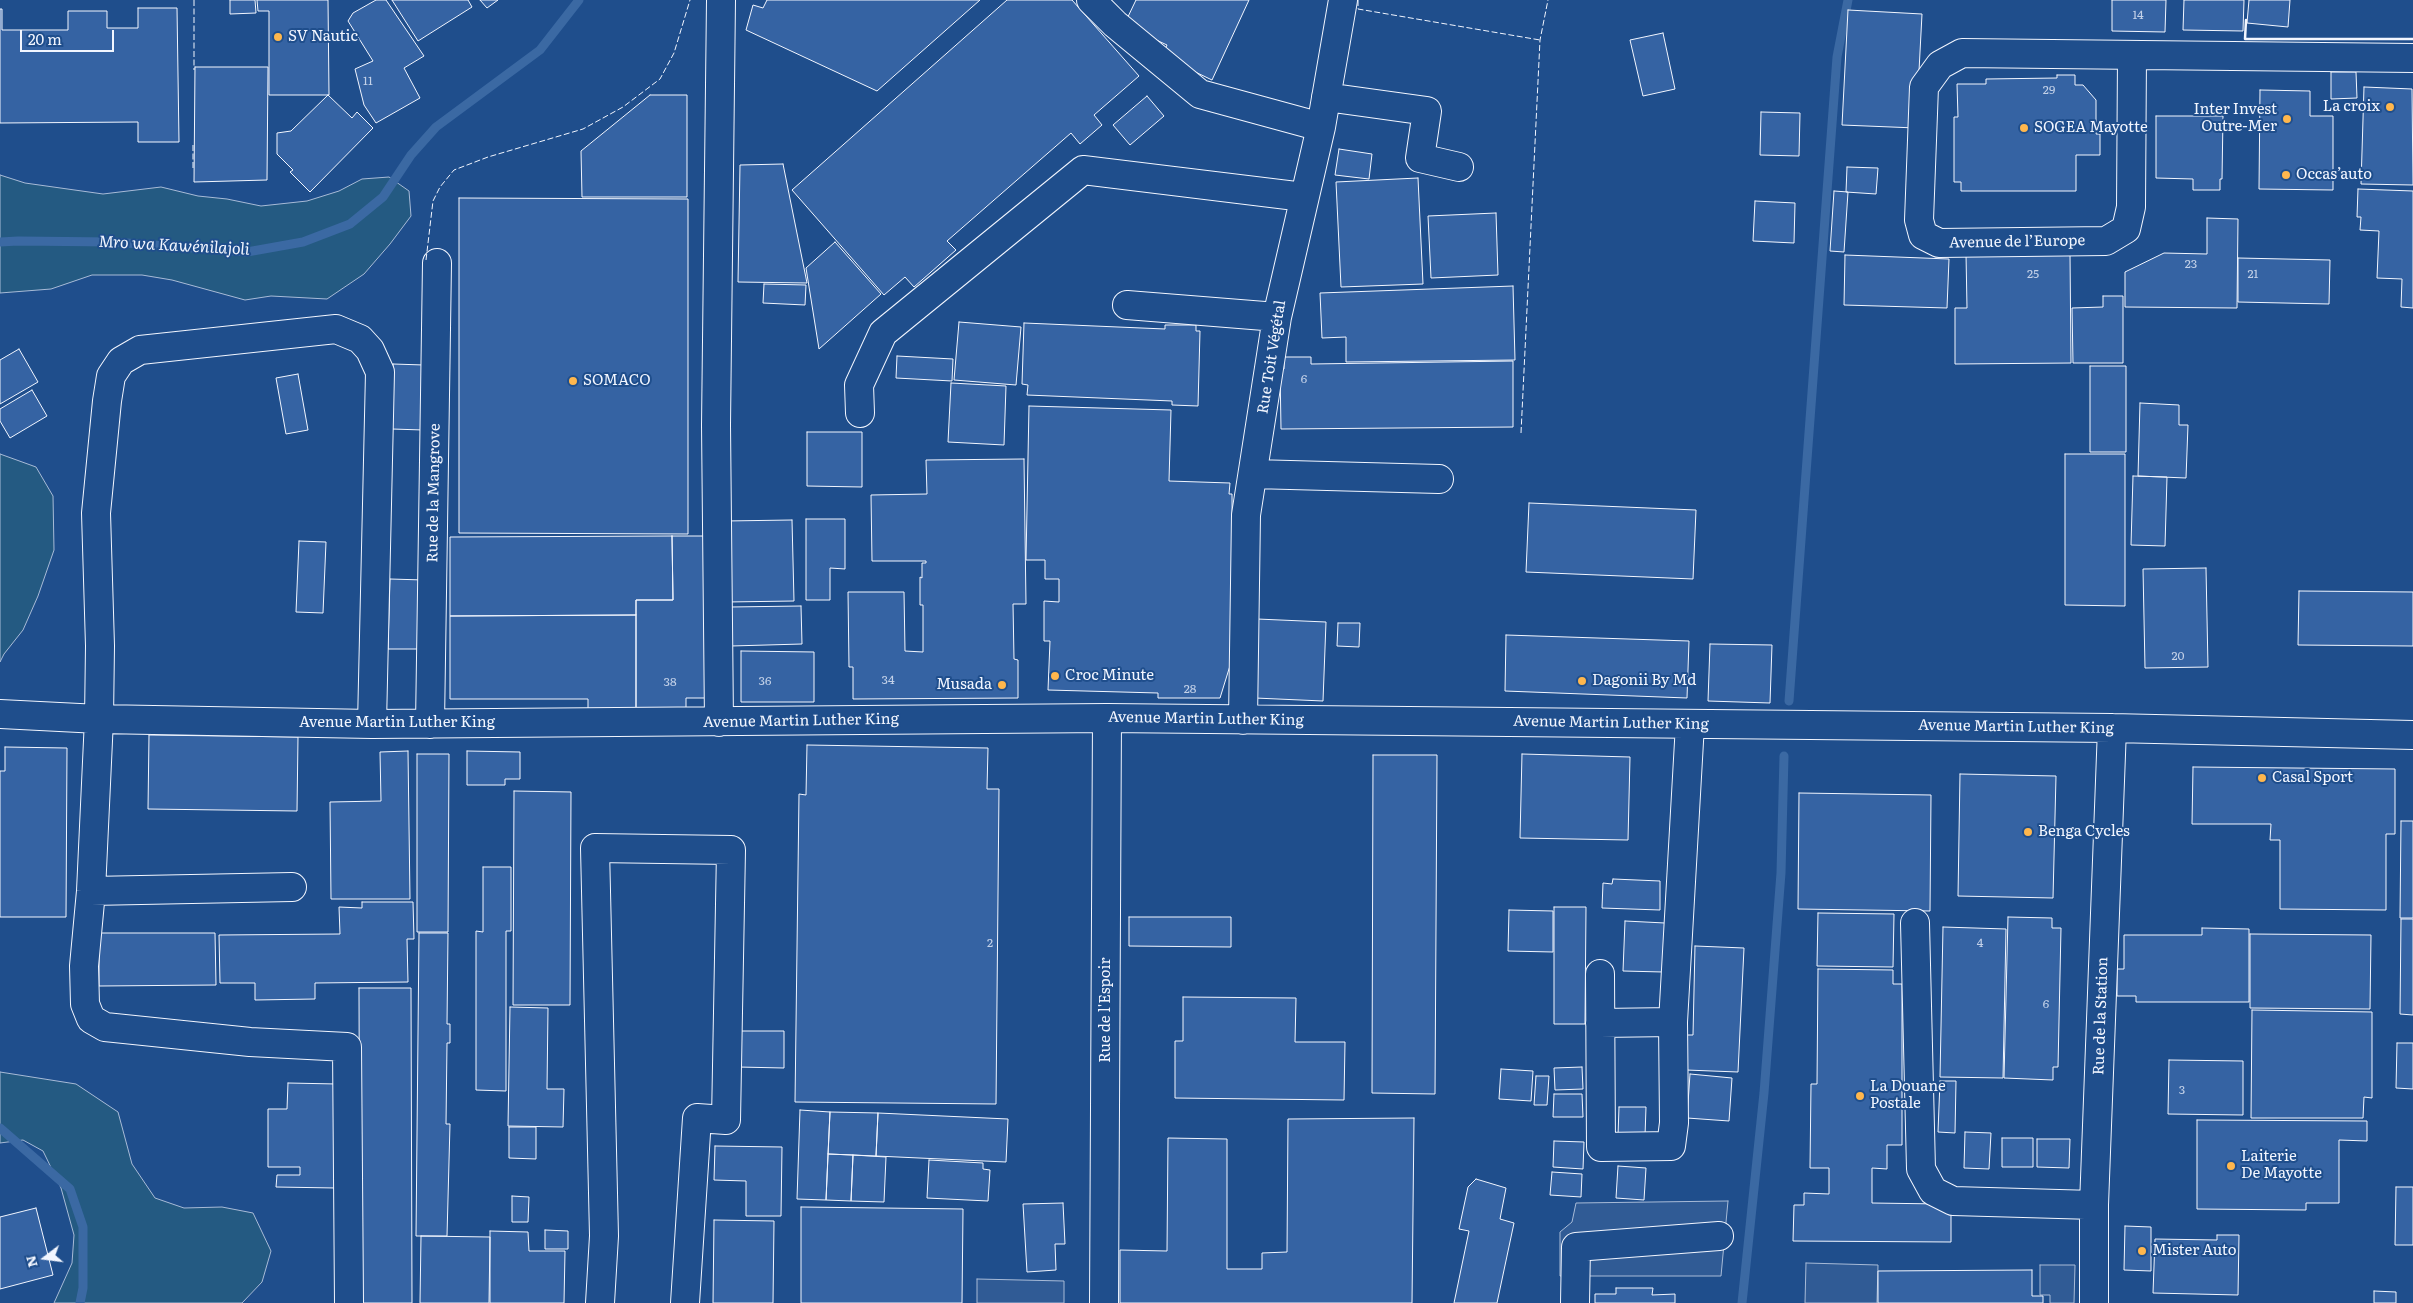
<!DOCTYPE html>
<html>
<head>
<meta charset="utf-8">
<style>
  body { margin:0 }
  #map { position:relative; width:2413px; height:1303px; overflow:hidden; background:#1f4e8c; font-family:Literata,serif }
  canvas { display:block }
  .north { position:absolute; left:20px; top:1233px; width:50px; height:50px; -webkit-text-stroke:4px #1f4e8c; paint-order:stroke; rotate:255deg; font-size:14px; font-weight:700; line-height:20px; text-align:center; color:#f2f6ff }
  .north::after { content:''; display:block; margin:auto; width:18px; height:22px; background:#f2f6ff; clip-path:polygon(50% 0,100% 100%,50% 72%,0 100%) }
  .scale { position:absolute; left:20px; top:30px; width:94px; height:22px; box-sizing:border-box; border:2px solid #f2f6ff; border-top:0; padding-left:6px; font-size:15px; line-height:18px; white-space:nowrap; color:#f2f6ff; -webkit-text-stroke:4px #1f4e8c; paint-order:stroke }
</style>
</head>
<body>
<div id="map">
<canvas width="2413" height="1303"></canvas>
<div class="north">N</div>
<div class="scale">20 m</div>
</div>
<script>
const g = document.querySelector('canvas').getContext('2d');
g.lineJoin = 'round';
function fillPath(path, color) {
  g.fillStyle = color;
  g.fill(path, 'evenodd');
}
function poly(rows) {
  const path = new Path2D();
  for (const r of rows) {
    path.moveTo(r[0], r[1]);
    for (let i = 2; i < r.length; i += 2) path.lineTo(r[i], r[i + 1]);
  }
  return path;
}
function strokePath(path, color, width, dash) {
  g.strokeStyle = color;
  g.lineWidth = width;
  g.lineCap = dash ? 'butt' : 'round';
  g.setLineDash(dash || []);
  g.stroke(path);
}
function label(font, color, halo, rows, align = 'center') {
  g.font = font + ' Literata,serif';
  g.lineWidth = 4;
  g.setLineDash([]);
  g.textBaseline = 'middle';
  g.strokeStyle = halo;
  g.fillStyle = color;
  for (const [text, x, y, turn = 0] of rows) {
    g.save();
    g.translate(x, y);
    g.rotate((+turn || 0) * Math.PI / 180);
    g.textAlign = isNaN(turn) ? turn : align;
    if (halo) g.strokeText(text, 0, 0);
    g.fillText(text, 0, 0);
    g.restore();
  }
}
const green = poly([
  [0,175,25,183,103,194,161,187,198,196,227,199,261,206,307,201,339,191,362,179,389,177,409,191,411,216,390,244,364,274,327,299,271,296,245,300,172,280,142,275,92,275,51,289,0,293,0,175],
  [0,454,36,467,53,496,54,550,38,596,23,630,4,654,0,662,0,454],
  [0,1072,76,1084,118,1112,132,1164,155,1198,184,1208,222,1207,253,1213,271,1251,262,1282,242,1303,54,1303,72,1263,74,1235,61,1188,43,1151,23,1140,0,1143,0,1072]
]);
fillPath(green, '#245a82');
strokePath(green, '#a8bbd7', 1);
const parking = poly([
  [1728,1201,1721,1276,1560,1276,1560,1232,1572,1222,1576,1203,1728,1201],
  [1806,1263,1878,1265,1877,1303,1805,1303,1806,1263],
  [2040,1265,2075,1265,2074,1303,2050,1303,2050,1295,2040,1295,2040,1265],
  [977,1279,1064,1281,1064,1303,977,1303,977,1279]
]);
fillPath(parking, '#305b95');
strokePath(parking, '#a8bbd7', 1);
strokePath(poly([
  [0,242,18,241,113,242,247,252,303,242,350,224,383,197,411,155,436,127,540,50,579,0],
  [1789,701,1837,57,1848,0],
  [0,1128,70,1189,83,1227,83,1288,80,1303],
  [1742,1303,1764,1093,1781,873,1784,756]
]), '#3b69a3', 9);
const building = poly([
  [230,0,255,0,256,13,230,14,230,0],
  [257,0,328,0,329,95,269,95,269,11,258,11,257,0],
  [376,0,386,0,424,56,404,68,420,98,376,123,364,105,355,69,373,61,348,21,353,13,376,0],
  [392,0,468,0,472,7,418,41,392,0],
  [480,0,498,0,487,8,480,0],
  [767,0,980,0,877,91,746,30,753,5,763,8,767,0],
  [1007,0,1072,0,1139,76,1094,115,1102,125,1080,144,1071,133,947,241,956,250,914,287,905,277,884,295,792,190,1007,0],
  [1136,0,1249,0,1212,80,1162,56,1167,45,1124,25,1136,0],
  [2112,0,2166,0,2165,32,2112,31,2112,0],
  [2184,0,2244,0,2243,31,2183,30,2184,0],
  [2249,0,2290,0,2288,27,2247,23,2249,0],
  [138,8,177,8,179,142,138,142,138,122,0,123,0,9,2,9,2,30,68,30,68,11,107,11,107,28,138,28,138,8],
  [1848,10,1922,14,1916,128,1842,125,1848,10],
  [1663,33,1675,89,1643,96,1630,40,1663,33],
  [195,67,268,67,267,180,194,182,195,67],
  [2331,72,2356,72,2357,98,2331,99,2331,72],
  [2057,75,2075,75,2075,85,2083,85,2096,100,2096,134,2100,134,2100,155,2076,155,2076,191,1961,191,1961,182,1954,182,1954,117,1958,117,1957,84,1986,84,1986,79,2057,78,2057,75],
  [2364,87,2412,89,2413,185,2361,184,2364,87],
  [2260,90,2310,91,2310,116,2333,116,2333,190,2259,189,2260,90],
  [328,95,352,118,357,112,373,128,310,192,290,172,293,170,277,154,277,133,291,131,328,95],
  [650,95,687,95,687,197,582,197,581,151,650,95],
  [1147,96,1164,116,1130,145,1113,125,1147,96],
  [1761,112,1800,113,1799,156,1760,155,1761,112],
  [2156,116,2223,116,2222,179,2220,179,2220,190,2193,190,2193,179,2156,178,2156,116],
  [1339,149,1372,154,1369,179,1335,175,1339,149],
  [783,164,807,283,738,282,740,165,783,164],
  [1847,167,1878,168,1876,194,1846,192,1847,167],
  [1418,178,1423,284,1341,287,1336,182,1418,178],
  [2358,189,2413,191,2413,308,2401,307,2402,279,2377,278,2379,231,2360,230,2361,217,2357,217,2358,189],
  [1834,191,1848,192,1844,252,1830,251,1834,191],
  [459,198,688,199,688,534,459,533,459,198],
  [1755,201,1795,203,1794,243,1753,241,1755,201],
  [1496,213,1498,275,1431,278,1428,216,1496,213],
  [2207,218,2238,219,2237,308,2125,307,2125,272,2164,253,2207,254,2207,218],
  [835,242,881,294,819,349,806,268,835,242],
  [2070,253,2071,363,1955,364,1955,308,1967,308,1966,254,2070,253],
  [1845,255,1949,259,1947,308,1844,305,1845,255],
  [2238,258,2330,260,2329,304,2238,302,2238,258],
  [764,284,806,285,805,305,763,303,764,284],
  [1513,286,1515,360,1346,362,1346,337,1322,338,1320,293,1513,286],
  [2103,296,2123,296,2123,363,2073,363,2072,308,2103,307,2103,296],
  [959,322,1021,327,1016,385,954,380,959,322],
  [1024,323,1165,329,1165,325,1196,325,1196,331,1200,331,1198,406,1172,405,1172,401,1027,395,1028,385,1022,384,1024,323],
  [19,349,38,382,0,404,0,360,19,349],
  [897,356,953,359,952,381,896,378,897,356],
  [1284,357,1311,357,1311,364,1513,361,1513,427,1281,429,1280,369,1284,369,1284,357],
  [393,364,424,365,423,430,392,429,393,364],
  [2090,366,2126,366,2126,452,2090,452,2090,366],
  [298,374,308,430,286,434,276,378,298,374],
  [951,383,1006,386,1004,445,948,442,951,383],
  [32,390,47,416,10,438,0,421,0,409,32,390],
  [2140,403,2179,405,2179,425,2188,425,2186,478,2138,476,2140,403],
  [1029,406,1171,410,1169,481,1230,483,1229,494,1232,494,1233,656,1220,698,1158,698,1158,693,1048,690,1050,641,1044,641,1044,601,1059,602,1059,579,1045,579,1045,560,1026,560,1029,406],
  [807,432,862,432,862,487,807,486,807,432],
  [2065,454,2125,454,2125,606,2065,605,2065,454],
  [1024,459,1026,604,1013,604,1014,659,1018,660,1018,698,853,699,853,667,849,667,848,592,904,592,905,651,923,652,923,605,920,605,920,577,922,578,922,563,926,563,926,561,872,561,871,495,927,494,926,460,1024,459],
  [2133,476,2167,477,2165,546,2131,545,2133,476],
  [1529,503,1696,510,1693,579,1526,572,1529,503],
  [806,519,845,519,845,569,830,568,830,600,806,600,806,519],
  [792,520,794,601,727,602,725,521,792,520],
  [672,536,705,536,706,698,686,698,686,710,636,710,636,600,673,600,672,536],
  [672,536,673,600,636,600,636,615,450,616,450,537,672,536],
  [299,541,326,542,323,613,296,612,299,541],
  [2206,568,2208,667,2145,668,2143,569,2206,568],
  [390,579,424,580,421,649,388,649,390,579],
  [2299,591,2413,592,2413,646,2298,645,2299,591],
  [801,606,802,644,731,646,730,607,801,606],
  [636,615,636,710,588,710,588,699,450,699,450,616,636,615],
  [1257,619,1326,622,1323,701,1255,698,1257,619],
  [1338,623,1360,623,1359,647,1337,646,1338,623],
  [1506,635,1689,641,1687,698,1505,691,1506,635],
  [1710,644,1772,645,1770,703,1708,701,1710,644],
  [741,651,814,652,814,702,741,702,741,651],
  [149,735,298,737,297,811,148,809,149,735],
  [807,745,988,748,987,789,999,789,996,1104,795,1102,799,794,806,795,807,745],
  [5,747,67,748,66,917,0,917,0,771,5,771,5,747],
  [408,751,410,899,331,899,330,802,381,801,380,752,408,751],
  [467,751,520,752,520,779,505,779,505,785,467,785,467,751],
  [417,754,449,754,448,932,417,932,417,754],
  [1522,754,1630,757,1628,840,1520,838,1522,754],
  [1373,755,1437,755,1435,1094,1372,1093,1373,755],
  [2193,767,2395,769,2395,834,2386,834,2386,910,2280,909,2280,840,2270,840,2271,824,2192,824,2193,767],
  [1960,774,2056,776,2053,898,1958,896,1960,774],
  [514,791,571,792,570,1005,513,1005,514,791],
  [1799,793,1931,795,1930,911,1798,909,1799,793],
  [2401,821,2413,821,2413,918,2400,918,2401,821],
  [483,867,511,867,511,931,506,931,506,1091,476,1090,476,931,483,932,483,867],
  [1613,879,1660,881,1660,910,1602,908,1603,883,1612,884,1613,879],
  [362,902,413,902,414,939,407,939,408,982,315,983,315,999,255,1000,255,983,220,983,219,935,340,934,339,907,362,908,362,902],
  [1554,907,1586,907,1585,1024,1554,1024,1554,907],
  [1509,910,1553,911,1553,952,1508,951,1509,910],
  [1818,913,1894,914,1893,967,1817,966,1818,913],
  [1129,917,1231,917,1231,947,1129,946,1129,917],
  [2008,917,2052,918,2052,928,2061,928,2058,1067,2053,1067,2053,1080,2004,1078,2008,917],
  [2401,919,2413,919,2413,1015,2400,1014,2401,919],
  [1625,921,1665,923,1663,972,1623,971,1625,921],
  [1943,927,2006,929,2003,1078,1940,1077,1943,927],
  [2202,928,2249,929,2249,1002,2136,1002,2136,996,2117,996,2117,969,2124,969,2124,935,2202,935,2202,928],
  [99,933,215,933,216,985,99,986,99,933],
  [419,933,448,933,447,1024,450,1024,450,1043,447,1043,446,1124,450,1124,447,1236,416,1236,419,933],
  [2250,934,2371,935,2370,1009,2250,1008,2250,934],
  [1695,946,1744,948,1738,1072,1686,1070,1687,1035,1693,1035,1695,946],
  [1818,969,1893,970,1893,984,1902,984,1902,1145,1887,1145,1887,1169,1872,1168,1872,1203,1941,1204,1941,1211,1951,1211,1951,1242,1793,1241,1794,1205,1804,1205,1804,1193,1829,1194,1829,1168,1810,1168,1811,1084,1817,1084,1818,969],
  [359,988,411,988,412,1303,360,1303,359,988],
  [1183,997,1296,998,1295,1042,1345,1042,1344,1100,1175,1098,1175,1041,1183,1041,1183,997],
  [510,1007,548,1008,547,1089,564,1089,563,1127,508,1126,510,1007],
  [2252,1010,2372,1012,2372,1098,2364,1097,2363,1118,2251,1118,2252,1010],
  [738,1031,784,1031,784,1068,738,1067,738,1031],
  [2397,1043,2413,1043,2413,1089,2396,1088,2397,1043],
  [2169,1060,2243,1061,2243,1115,2168,1114,2169,1060],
  [1582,1067,1583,1089,1555,1090,1554,1068,1582,1067],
  [1501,1069,1533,1071,1531,1101,1499,1099,1501,1069],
  [1690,1074,1732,1078,1729,1121,1687,1118,1690,1074],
  [1536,1076,1549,1076,1547,1105,1534,1105,1536,1076],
  [1940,1081,1956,1081,1955,1133,1938,1132,1940,1081],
  [288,1083,337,1084,336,1188,276,1187,277,1175,300,1175,300,1167,268,1167,268,1109,287,1109,288,1083],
  [1554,1094,1582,1094,1583,1117,1553,1117,1554,1094],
  [1619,1107,1646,1107,1645,1136,1618,1136,1619,1107],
  [800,1110,830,1112,826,1200,797,1199,800,1110],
  [830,1112,878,1113,876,1156,828,1154,830,1112],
  [878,1113,1008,1119,1006,1162,876,1156,878,1113],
  [1414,1118,1412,1303,1120,1303,1120,1250,1167,1251,1168,1138,1227,1139,1227,1269,1262,1269,1262,1253,1287,1252,1288,1119,1414,1118],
  [2197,1120,2367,1121,2367,1141,2339,1140,2339,1203,2306,1203,2306,1210,2197,1209,2197,1120],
  [509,1127,536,1127,536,1159,509,1158,509,1127],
  [1965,1132,1991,1133,1989,1169,1964,1168,1965,1132],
  [2002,1138,2033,1138,2033,1167,2002,1167,2002,1138],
  [2037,1139,2070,1139,2069,1168,2037,1167,2037,1139],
  [1554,1141,1584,1142,1583,1169,1553,1167,1554,1141],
  [715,1146,782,1147,781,1216,746,1216,746,1181,714,1180,715,1146],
  [828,1154,853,1155,851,1201,826,1200,828,1154],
  [853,1155,886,1157,884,1202,851,1201,853,1155],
  [929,1160,983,1163,983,1169,990,1170,988,1201,927,1198,929,1160],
  [1618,1166,1646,1168,1644,1200,1616,1198,1618,1166],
  [1552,1172,1582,1174,1581,1197,1550,1195,1552,1172],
  [1476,1179,1506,1188,1500,1219,1514,1223,1497,1303,1454,1303,1469,1231,1459,1229,1468,1187,1476,1179],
  [2396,1187,2413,1187,2413,1245,2395,1245,2396,1187],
  [512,1196,529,1197,528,1222,512,1222,512,1196],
  [1063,1203,1065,1244,1055,1244,1056,1270,1027,1272,1023,1204,1063,1203],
  [801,1207,963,1209,962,1303,801,1303,801,1207],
  [36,1208,53,1275,0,1289,0,1217,36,1208],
  [714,1220,774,1221,773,1303,713,1303,714,1220],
  [2125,1226,2151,1227,2151,1271,2124,1270,2125,1226],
  [545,1230,568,1231,568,1249,545,1249,545,1230],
  [490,1231,528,1232,529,1251,565,1251,564,1303,490,1303,490,1231],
  [2217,1235,2239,1235,2238,1295,2153,1293,2155,1239,2217,1240,2217,1235],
  [421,1236,490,1237,489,1303,420,1303,421,1236],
  [2032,1270,2032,1296,2043,1296,2043,1303,1878,1303,1878,1271,2032,1270],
  [1616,1288,1653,1288,1652,1295,1675,1294,1675,1303,1595,1303,1595,1294,1616,1294,1616,1288],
  [2374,1291,2396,1292,2396,1303,2374,1303,2374,1291]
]);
fillPath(building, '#3563a3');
strokePath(building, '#f2f6ff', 1);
const minor = poly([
  [1091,0,1115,24,1200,94,1321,127],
  [2132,56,2131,207,2126,229,2106,241,1939,243,1923,235,1919,220,1924,87,1940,65,1962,53,2413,58],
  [1326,97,1427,111,1420,158,1459,167],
  [1127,305,1277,317],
  [860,413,859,385,883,333,1083,170,1304,197],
  [1253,474,1439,479],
  [0,714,99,719,372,724,1107,718,2112,728,2413,735],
  [1243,720,1246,515,1277,317,1321,127,1343,0],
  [719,722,716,425,721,0],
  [430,724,437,263],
  [91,891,292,887],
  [1915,923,1921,1169,1933,1191,1953,1201,2094,1205],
  [1600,974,1601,1147,1671,1146,1674,1123,1673,1022,1690,724],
  [1600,1023,1673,1022],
  [349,1303,347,1047,250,1042,105,1027,91,1019,85,1004,84,966,91,891,99,719,100,646,96,513,107,401,111,376,121,361,140,350,336,329,360,339,370,350,380,372,372,724],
  [600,1303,604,1236,595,848,731,850,726,1120,697,1118,685,1303],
  [1104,1303,1107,718],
  [1575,1303,1576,1247,1719,1236],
  [2094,1303,2094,1205,2112,728]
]);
strokePath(minor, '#f2f6ff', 30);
strokePath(minor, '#1f4e8c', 28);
strokePath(poly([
  [194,0,194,70],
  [1358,0,1358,9,1540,40],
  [193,168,193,145],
  [426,260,433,201,440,187,454,170,488,157,583,129,623,107,660,79,674,53,690,0],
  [1521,433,1540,40,1548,0]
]), '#f2f6ff', 1, [6, 2.5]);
strokePath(poly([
  [2246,20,2245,39,2413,39]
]), '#f2f6ff', 2.5);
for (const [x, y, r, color] of [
  [278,37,5,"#ffb74d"],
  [2390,107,5,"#ffb74d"],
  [2287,119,5,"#ffb74d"],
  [2024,128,5,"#ffb74d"],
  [2286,175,5,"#ffb74d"],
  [573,381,5,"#ffb74d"],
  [1055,676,5,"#ffb74d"],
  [1582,681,5,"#ffb74d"],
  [1002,685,5,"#ffb74d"],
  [2262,778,5,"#ffb74d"],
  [2028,832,5,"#ffb74d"],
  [1860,1096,5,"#ffb74d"],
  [2231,1166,5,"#ffb74d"],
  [2142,1251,5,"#ffb74d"]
]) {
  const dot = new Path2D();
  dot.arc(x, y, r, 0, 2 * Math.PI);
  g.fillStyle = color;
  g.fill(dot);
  strokePath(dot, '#1f4e8c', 2);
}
label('12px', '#c3d1e8', null, [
  ["14",2138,15],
  ["11",368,81],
  ["29",2049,90],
  ["23",2191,264],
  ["25",2033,274],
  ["21",2253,274],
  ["6",1304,379],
  ["20",2178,656],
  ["34",888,680],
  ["36",765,681],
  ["38",670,682],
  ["28",1190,689],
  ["2",990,943],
  ["4",1980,943],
  ["6",2046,1004],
  ["3",2182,1090]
]);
label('15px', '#f2f6ff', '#1f4e8c', [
  ["SV Nautic",288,37],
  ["La croix",2380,107,"right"],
  ["Inter Invest",2277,110,"right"],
  ["Outre-Mer",2277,127,"right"],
  ["SOGEA Mayotte",2034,128],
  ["Occas’auto",2296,175],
  ["SOMACO",583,381],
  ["Croc Minute",1065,676],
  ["Dagonii By Md",1592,681],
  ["Musada",992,685,"right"],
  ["Casal Sport",2272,778],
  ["Benga Cycles",2038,832],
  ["La Douane",1870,1087],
  ["Postale",1870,1104],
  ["Laiterie",2241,1157],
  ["De Mayotte",2241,1174],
  ["Mister Auto",2152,1251]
], 'left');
label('15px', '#f2f6ff', '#1f4e8c', [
  ["Avenue de l’Europe",2017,242,-1],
  ["Rue Toit Végétal",1272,357,-81],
  ["Rue de la Mangrove",434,493,-89],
  ["Avenue Martin Luther King",1206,719,1],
  ["Avenue Martin Luther King",801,721,-1],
  ["Avenue Martin Luther King",397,723],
  ["Avenue Martin Luther King",1611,723,1],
  ["Avenue Martin Luther King",2016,727,1],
  ["Rue de l'Espoir",1106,1010,-90],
  ["Rue de la Station",2101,1016,-88]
]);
label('italic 16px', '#f2f6ff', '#1f4e8c', [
  ["Mro wa Kawénilajoli",174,246,3]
]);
</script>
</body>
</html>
